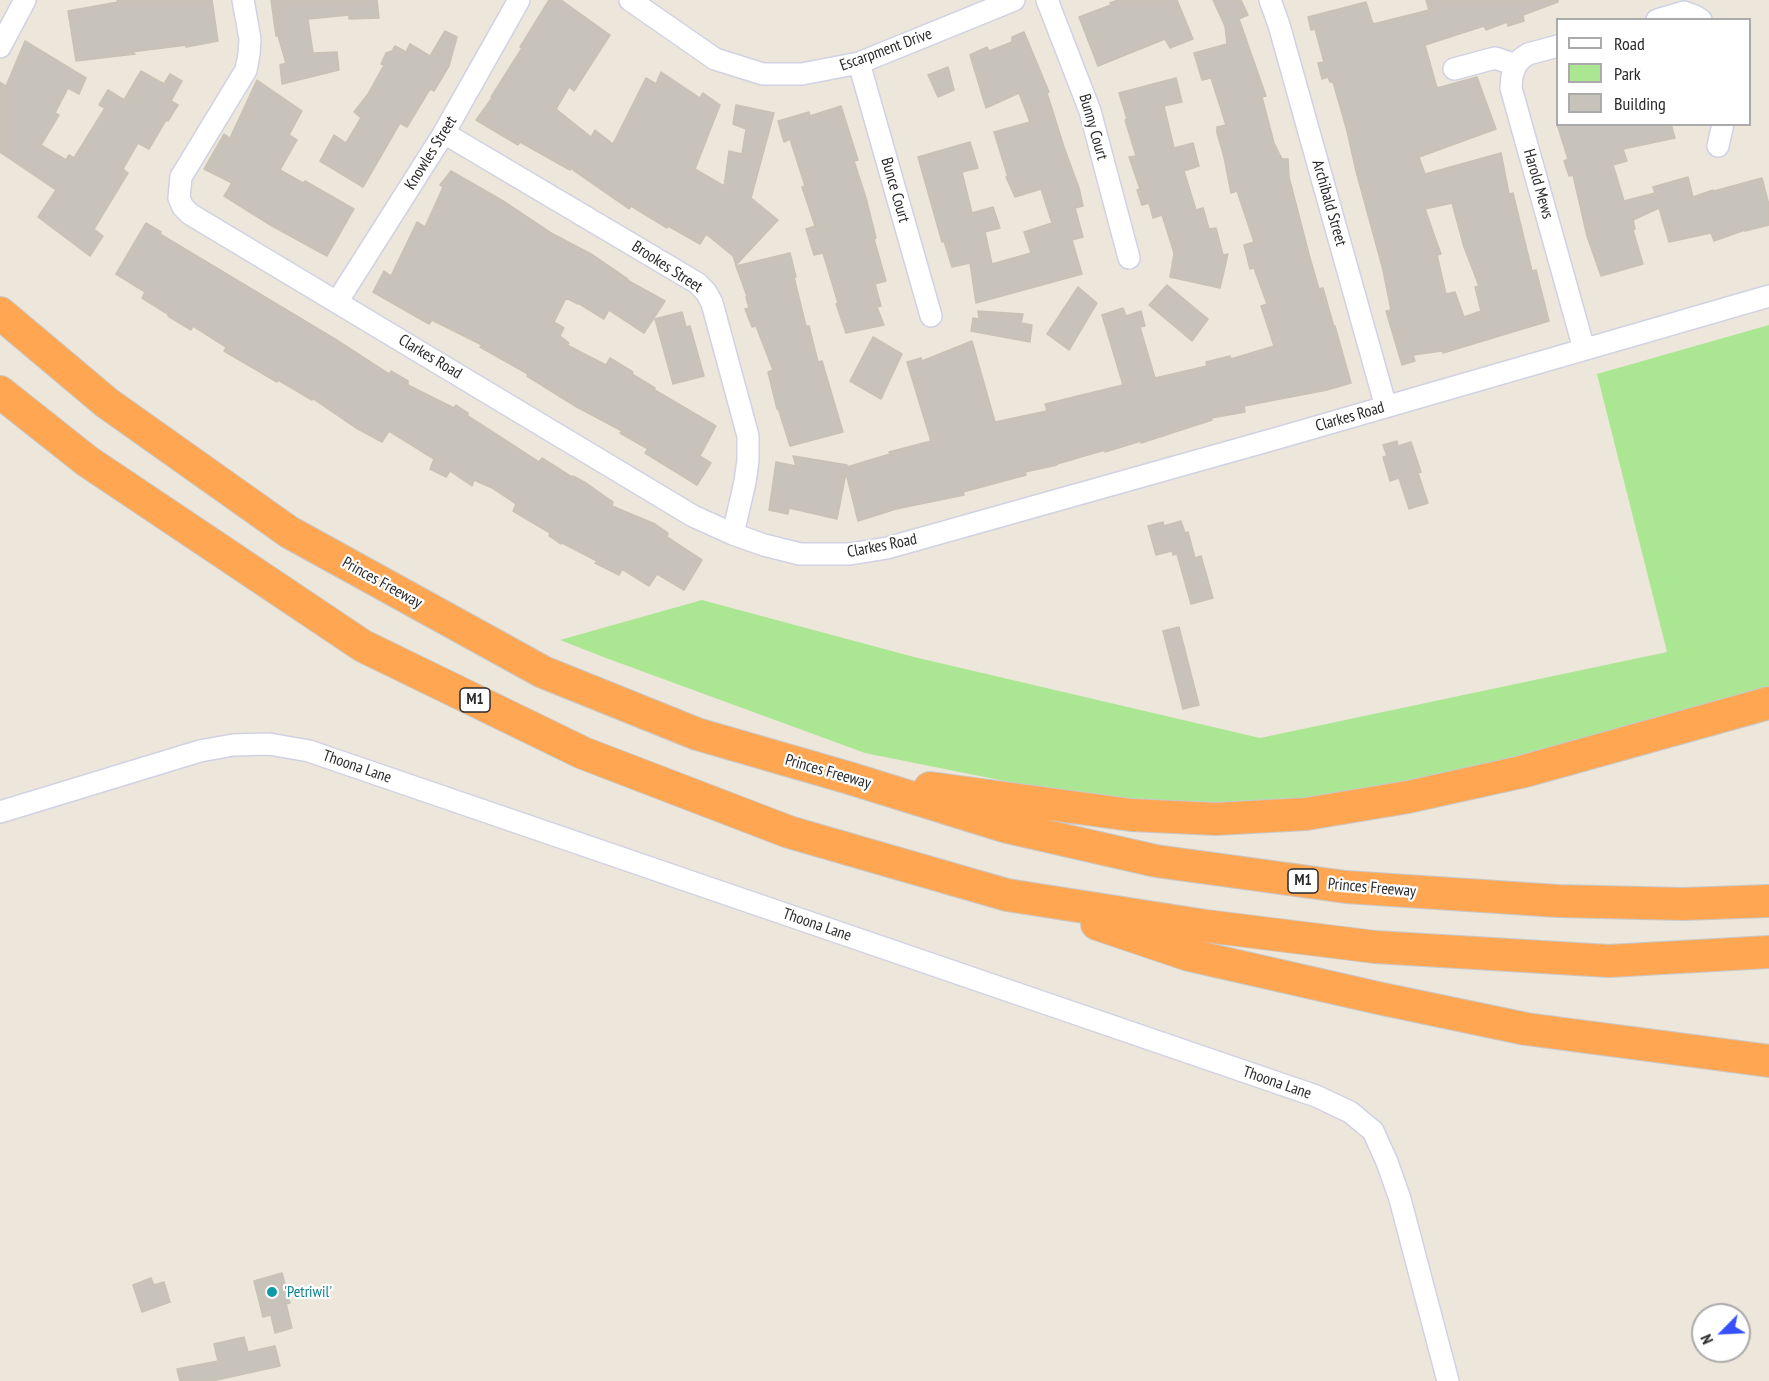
<!DOCTYPE html>
<html>
<head>
<meta charset="utf-8">
<style>
  body { margin:0 }
  #map { position:relative; width:1769px; height:1381px; overflow:hidden; background:#ede6da; font-family:"PT Sans Narrow",sans-serif }
  canvas { display:block }
  .legend { position:absolute; left:1556px; top:18px; width:195px; height:108px; box-sizing:border-box; background:#fff; border:2px solid #aaa; margin:0; padding:8px 10px; list-style:none; font-size:18px; color:#2a2a2a }
  .legend li { display:flex; align-items:center; gap:12px; height:30px }
  .legend b { width:30px; border:2px solid #aaa }
  .north { position:absolute; left:1691px; top:1303px; width:60px; height:60px; box-sizing:border-box; background:#fff; border:2px solid #aaa; border-radius:50%; rotate:246deg; font-size:16px; font-weight:700; line-height:24px; text-align:center; color:#2a2a2a }
  .north::after { content:''; display:block; margin:auto; width:21px; height:27px; background:#3551ff; clip-path:polygon(50% 0,100% 100%,50% 72%,0 100%) }
</style>
</head>
<body>
<div id="map">
<canvas width="1769" height="1381"></canvas>
<ul class="legend">
<li><b style="height:8px;background:#fff"></b>Road</li>
<li><b style="height:16px;background:#abe793"></b>Park</li>
<li><b style="height:16px;background:#c8c3ba"></b>Building</li>
</ul>
<div class="north">N</div>
</div>
<script>
const g = document.querySelector('canvas').getContext('2d');
g.lineJoin = 'round';
function fillPath(path, color) {
  g.fillStyle = color;
  g.fill(path, 'evenodd');
}
function poly(rows) {
  const path = new Path2D();
  for (const r of rows) {
    path.moveTo(r[0], r[1]);
    for (let i = 2; i < r.length; i += 2) path.lineTo(r[i], r[i + 1]);
  }
  return path;
}
function strokePath(path, color, width, dash) {
  g.strokeStyle = color;
  g.lineWidth = width;
  g.lineCap = dash ? 'butt' : 'round';
  g.setLineDash(dash || []);
  g.stroke(path);
}
function label(font, color, halo, rows, align = 'center') {
  g.font = font + ' "PT Sans Narrow",sans-serif';
  g.lineWidth = 4.5;
  g.setLineDash([]);
  g.textBaseline = 'middle';
  g.strokeStyle = halo;
  g.fillStyle = color;
  for (const [text, x, y, turn = 0] of rows) {
    g.save();
    g.translate(x, y);
    g.rotate((+turn || 0) * Math.PI / 180);
    g.textAlign = isNaN(turn) ? turn : align;
    if (halo) g.strokeText(text, 0, 0);
    g.fillText(text, 0, 0);
    g.restore();
  }
}
fillPath(poly([
  [1769,325,1769,688,1634,729,1376,791,1255,805,1199,805,1079,796,865,753,606,658,560,640,702,600,914,657,1260,738,1667,652,1597,374]
]), '#abe793');
const building = poly([
  [117,0,212,0,218,41,186,47,187,45,131,52,135,54,76,61,68,11,118,2,117,0],
  [271,0,377,0,379,18,349,19,349,15,308,19,313,53,337,52,339,70,282,84,280,65,286,63,278,36,276,36,271,0],
  [549,0,561,0,610,35,574,91,569,87,556,109,591,137,595,130,613,144,646,78,656,84,661,72,700,98,703,93,720,105,695,169,724,186,729,151,742,154,746,129,733,124,736,105,774,113,751,198,778,220,736,265,733,256,706,234,700,244,668,226,667,228,631,206,629,209,570,168,570,170,520,142,518,145,476,120,492,98,491,97,522,48,520,47,549,0],
  [1118,0,1177,0,1193,39,1170,48,1165,39,1098,66,1079,17,1111,5,1110,3,1118,0],
  [1213,0,1241,0,1248,15,1239,19,1266,96,1262,97,1274,143,1282,159,1288,159,1289,177,1310,258,1319,289,1323,288,1334,327,1335,326,1351,383,1327,390,1244,406,1245,412,1211,418,1212,420,1141,443,1141,441,1105,452,1105,450,1057,464,1057,465,1025,472,1026,475,963,492,964,495,896,509,858,521,846,473,837,519,789,508,788,514,769,510,776,462,796,466,793,456,847,465,847,467,890,454,889,452,931,441,907,362,921,358,922,361,972,341,995,422,1047,411,1045,404,1123,385,1102,315,1123,308,1126,316,1141,311,1145,326,1140,327,1155,378,1207,366,1206,362,1230,356,1231,359,1274,346,1261,306,1267,304,1254,268,1250,269,1244,245,1254,242,1237,191,1231,193,1224,157,1217,133,1217,127,1226,125,1211,78,1202,80,1194,53,1227,44,1225,26,1213,0],
  [1426,0,1558,0,1558,2,1523,15,1524,21,1508,26,1507,22,1486,30,1484,26,1425,45,1437,88,1477,77,1496,129,1419,157,1425,174,1501,153,1509,194,1513,193,1532,271,1536,270,1549,321,1443,353,1442,351,1413,355,1415,361,1402,365,1386,311,1391,310,1383,270,1356,171,1347,131,1333,82,1330,82,1328,77,1322,79,1318,63,1324,62,1315,29,1311,30,1308,17,1366,2,1373,24,1429,10,1426,0],
  [1452,203,1464,247,1479,286,1475,287,1481,311,1464,317,1455,292,1446,294,1437,255,1441,254,1425,209,1452,203],
  [445,31,457,37,449,66,434,91,430,89,407,127,400,123,363,187,320,161,334,135,346,143,361,118,354,112,368,94,384,65,381,64,386,53,392,51,395,46,406,52,410,44,430,56,445,31],
  [1024,32,1049,92,1047,93,1064,147,1079,188,1083,206,1075,208,1083,237,1072,240,1082,274,976,303,970,263,952,267,944,241,942,242,918,157,970,142,978,168,962,172,972,213,993,207,1000,228,985,232,992,264,1031,253,1024,232,1052,223,1041,189,1015,197,1006,177,1008,177,994,132,1030,122,1019,93,986,108,970,55,987,47,989,51,1012,42,1012,37,1024,32],
  [25,41,86,78,79,94,68,88,55,113,59,115,41,145,66,160,69,155,74,158,105,108,99,105,108,90,124,100,141,71,164,84,170,74,182,81,171,101,178,105,168,121,166,120,149,149,138,143,123,169,128,173,94,229,103,236,90,256,38,217,56,190,0,152,0,82,6,86,25,41],
  [948,67,954,90,938,97,928,75,948,67],
  [1176,78,1182,102,1164,106,1174,148,1193,143,1199,166,1184,171,1196,210,1203,208,1209,229,1216,228,1223,255,1228,254,1220,288,1170,277,1174,253,1162,215,1153,218,1149,203,1142,205,1137,190,1140,189,1129,157,1136,156,1125,120,1127,119,1119,93,1176,78],
  [257,80,302,111,289,135,297,140,280,170,303,183,305,181,354,209,327,256,272,226,224,196,232,183,204,169,224,134,230,138,257,80],
  [841,106,858,160,854,161,866,198,876,238,874,239,886,281,875,284,881,306,877,307,884,325,846,333,836,304,838,303,823,253,814,255,806,229,815,226,802,187,805,186,790,139,784,142,778,121,809,112,810,116,841,106],
  [1557,124,1671,124,1675,138,1623,149,1627,161,1613,165,1624,201,1655,193,1653,187,1688,177,1693,197,1713,190,1714,191,1762,178,1769,205,1769,225,1745,231,1745,230,1714,241,1711,233,1669,242,1659,208,1633,220,1635,229,1633,230,1643,264,1601,276,1587,236,1573,175,1569,176,1564,161,1568,159,1557,124],
  [451,171,505,202,553,234,593,255,628,279,627,280,665,301,644,333,609,310,604,319,578,303,578,304,566,298,554,322,564,328,560,336,569,343,567,345,606,365,610,358,633,372,632,374,655,388,653,389,716,426,700,456,711,463,697,485,645,453,648,449,620,433,622,431,575,406,527,376,528,374,480,347,482,345,432,320,429,324,373,292,384,271,391,276,417,222,425,227,443,187,440,185,451,171],
  [146,223,161,232,160,234,335,339,389,374,391,371,408,381,408,385,454,408,456,405,468,413,468,416,539,462,542,458,572,477,573,476,586,483,613,502,612,506,655,524,668,533,667,537,702,560,684,590,657,574,649,586,622,569,619,575,595,563,597,561,562,543,561,544,549,536,550,533,513,511,516,504,492,488,474,480,472,486,450,471,446,477,430,469,434,459,389,431,382,442,356,428,312,398,312,400,278,380,277,382,224,351,226,347,193,326,191,330,168,316,169,315,142,298,145,292,116,274,146,223],
  [790,253,796,277,794,277,806,326,809,326,818,362,822,361,843,432,790,446,778,408,777,409,768,372,773,370,756,326,752,327,745,309,749,308,746,297,747,296,736,266,790,253],
  [1167,285,1208,319,1192,341,1149,305,1167,285],
  [1078,287,1097,303,1069,350,1047,334,1078,287],
  [978,311,1023,314,1021,323,1032,325,1030,342,971,331,973,318,979,319,978,311],
  [682,312,686,327,690,326,704,376,673,384,655,319,682,312],
  [873,337,902,354,881,399,850,381,873,337],
  [1397,441,1398,446,1411,442,1421,472,1418,473,1428,503,1409,509,1399,478,1390,481,1383,457,1387,456,1383,445,1397,441],
  [1181,521,1185,533,1188,532,1195,558,1201,556,1213,598,1191,604,1177,554,1173,555,1172,551,1156,555,1148,526,1163,522,1164,526,1181,521],
  [1179,627,1199,705,1183,709,1163,631,1179,627],
  [282,1273,290,1303,286,1304,292,1328,275,1333,271,1315,263,1317,254,1281,282,1273],
  [151,1278,154,1285,164,1282,170,1302,142,1312,133,1285,151,1278],
  [244,1337,248,1352,275,1346,280,1366,212,1381,180,1381,177,1369,218,1361,214,1344,244,1337]
]);
fillPath(building, '#c8c3ba');
strokePath(building, '#c8c2b4', 1.5);
const minor = poly([
  [243,0,250,39,249,54,246,70,181,177,179,198,183,207,190,214,693,516,733,534,764,545,800,554,850,554,887,548,1278,438,1769,296],
  [630,0,715,59,763,74,802,74,859,63,1014,0],
  [1047,0,1090,111,1129,258],
  [1270,0,1279,25,1386,407],
  [1657,20,1684,12,1695,16,1701,20],
  [1558,46,1528,54,1521,59,1516,65,1512,76,1511,88,1584,349],
  [0,47,25,0],
  [859,63,931,316],
  [1454,69,1495,58,1516,65],
  [444,133,697,283,706,292,712,303,748,436,748,460,745,482,733,534],
  [1718,146,1723,124],
  [337,302,444,133,519,0],
  [0,812,200,751,233,745,269,744,309,751,1316,1096,1350,1112,1373,1131,1387,1162,1400,1199,1448,1381]
]);
const highway = poly([
  [0,313,107,403,289,532,543,672,697,734,849,778,1007,827,1156,861,1346,887,1558,901,1683,904,1769,901],
  [0,392,87,461,363,646,583,753,789,832,1007,895,1206,926,1375,947,1609,961,1769,952],
  [930,788,1131,815,1216,819,1306,814,1408,797,1521,772,1769,703],
  [1097,924,1189,955,1378,998,1526,1029,1769,1061]
]);
strokePath(minor, '#d0d2e4', 24);
strokePath(highway, '#c8c8c8', 34);
strokePath(minor, '#fff', 21);
strokePath(highway, '#ffa653', 32);
for (const [x, y, r, color] of [
  [272,1292,6,"#0f9aa8"]
]) {
  const dot = new Path2D();
  dot.arc(x, y, r, 0, 2 * Math.PI);
  g.fillStyle = color;
  g.fill(dot);
  strokePath(dot, '#fff', 2);
}
for (const [x, y, w] of [
  [475,700,30],
  [1303,881,30]
]) {
  const box = new Path2D();
  box.roundRect(x - w / 2, y - 12, w, 24, 4.5);
  g.fillStyle = '#fff';
  g.fill(box);
  strokePath(box, '#2a2a2a', 1.5);
}
label('bold 15px', '#2a2a2a', null, [
  ["M1",475,700],
  ["M1",1303,881]
]);
label('16px', '#2a2a2a', '#fff', [
  ["Escarpment Drive",886,50,-20],
  ["Bunny Court",1093,127,74],
  ["Knowles Street",431,153,-58],
  ["Harold Mews",1538,184,74],
  ["Bunce Court",895,190,74],
  ["Archibald Street",1329,203,74],
  ["Brookes Street",667,267,33],
  ["Clarkes Road",430,357,31],
  ["Clarkes Road",1350,417,-16],
  ["Clarkes Road",882,546,-11],
  ["Princes Freeway",382,583,29],
  ["Thoona Lane",357,767,19],
  ["Princes Freeway",828,772,16],
  ["Princes Freeway",1372,888,5],
  ["Thoona Lane",817,925,19],
  ["Thoona Lane",1277,1083,19]
]);
label('16px', '#0d838f', '#fff', [
  ["'Petriwil'",284,1292]
], 'left');
</script>
</body>
</html>
